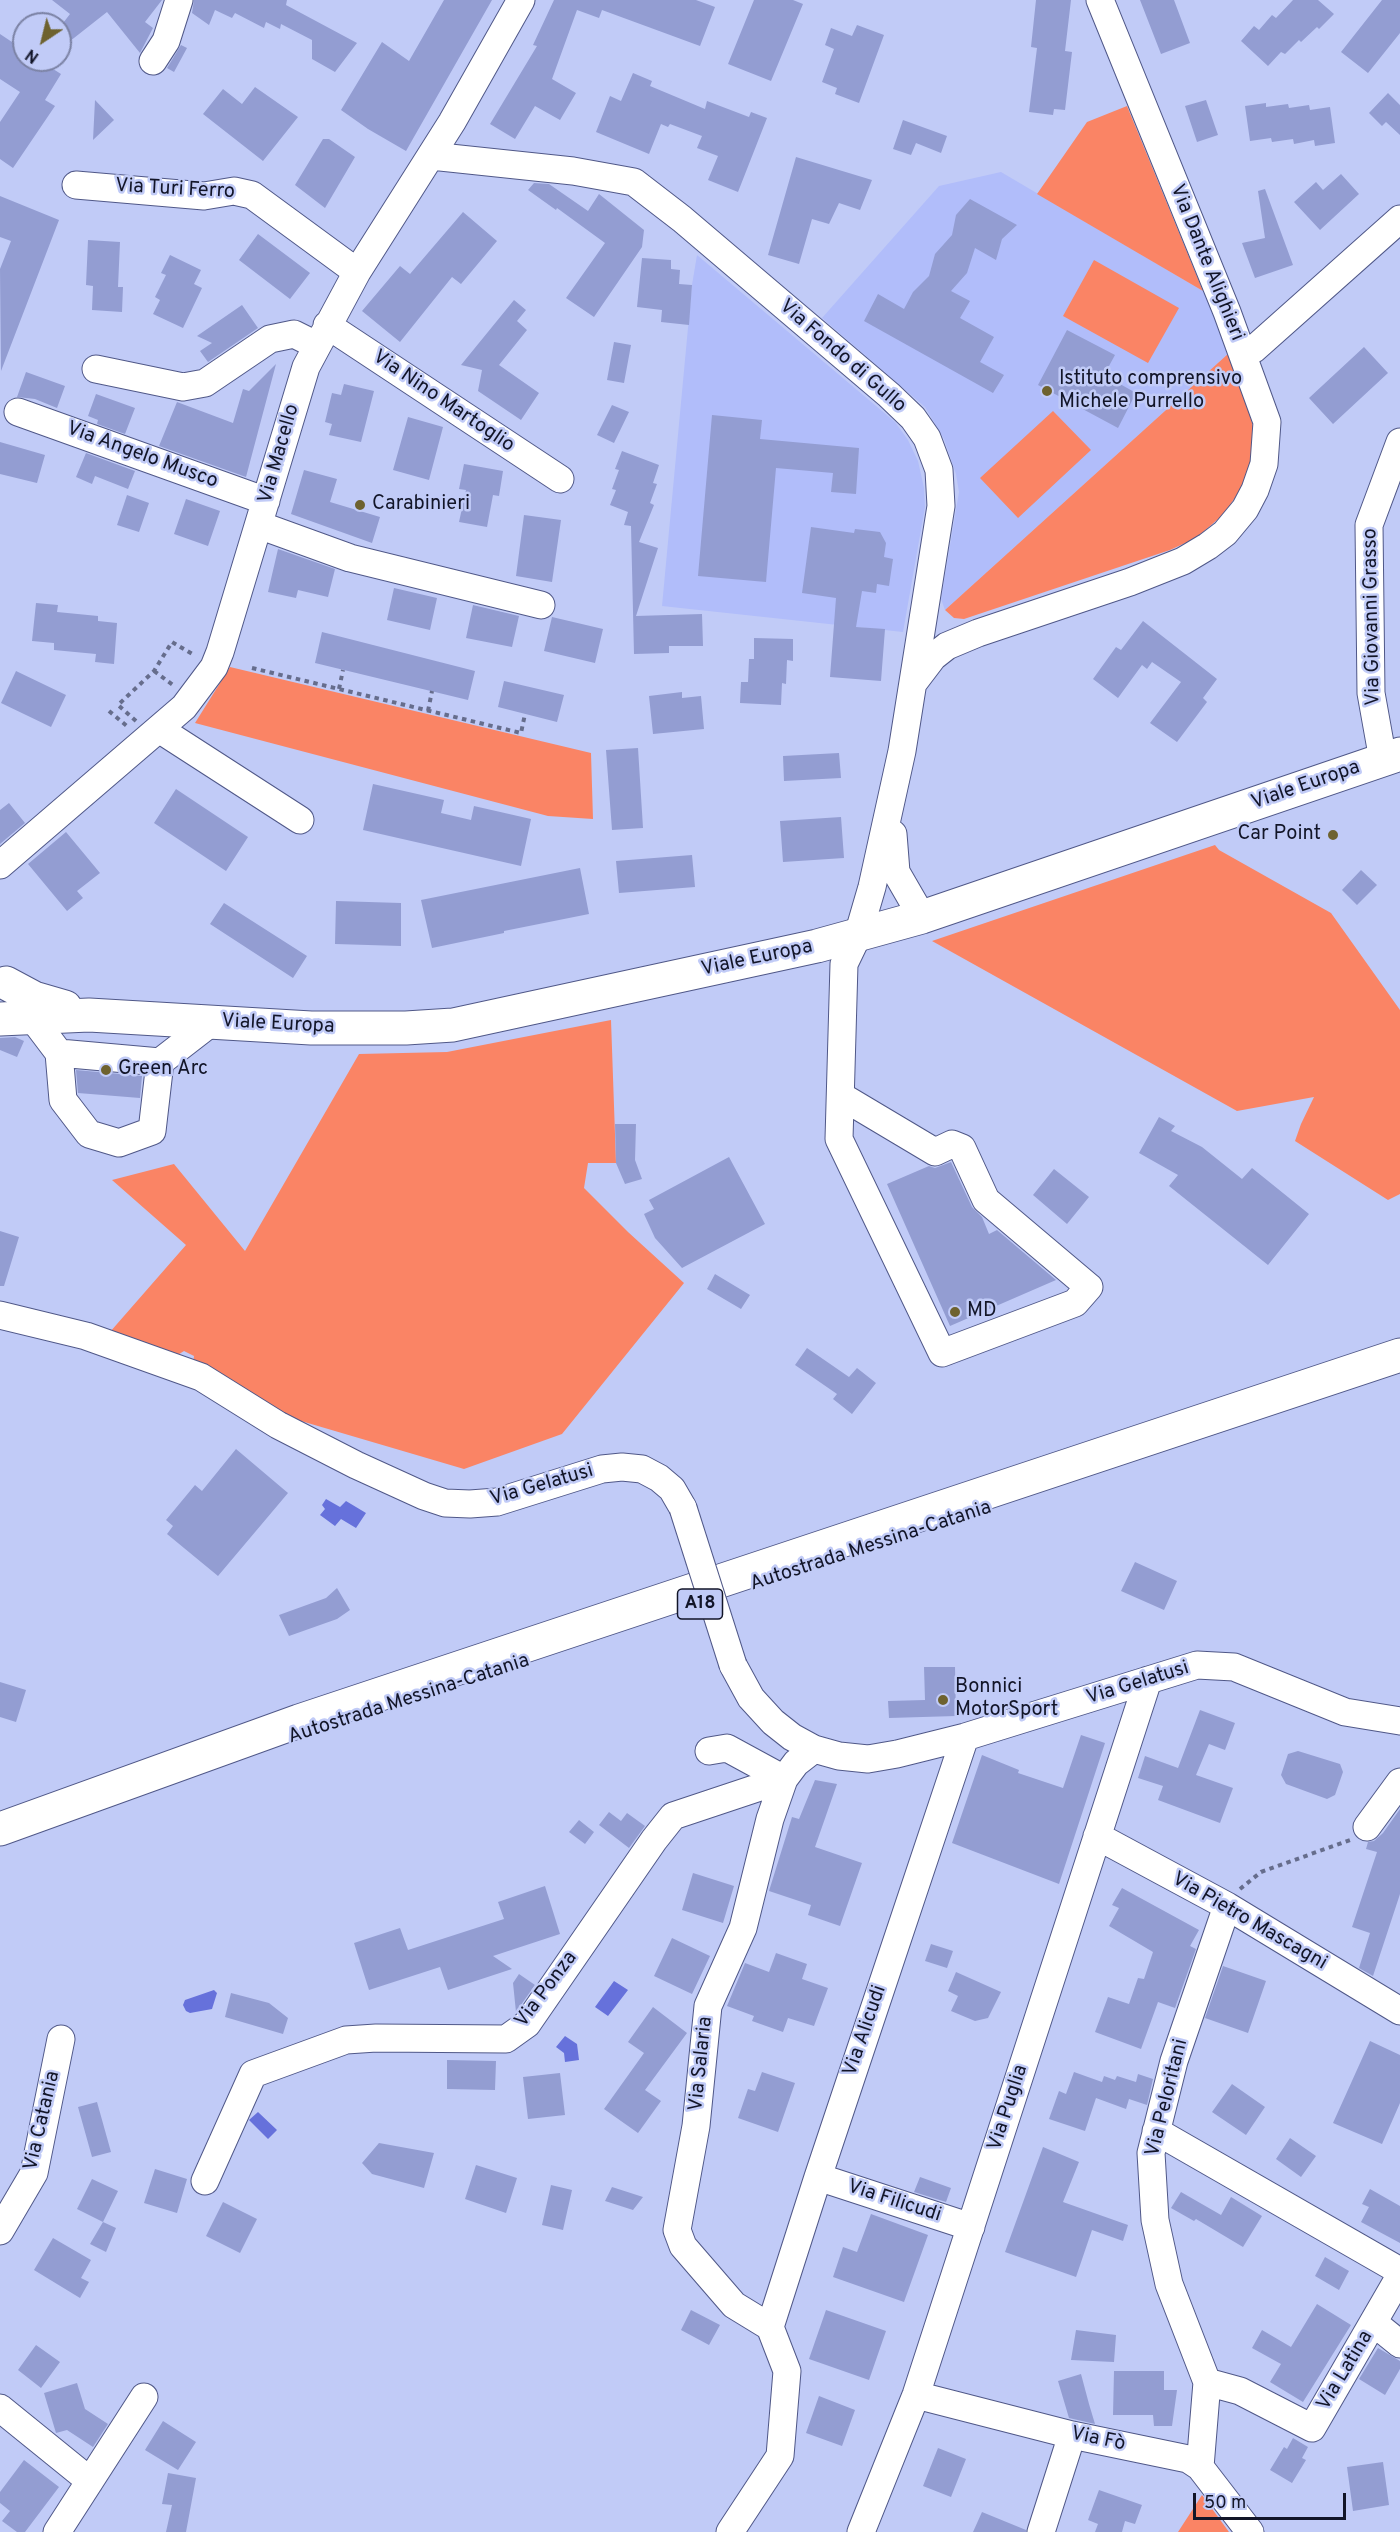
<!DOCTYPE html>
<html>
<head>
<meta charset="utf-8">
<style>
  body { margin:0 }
  #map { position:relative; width:1400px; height:2532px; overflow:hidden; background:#c1cbf7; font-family:Overpass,sans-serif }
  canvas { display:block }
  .north { position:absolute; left:12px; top:12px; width:60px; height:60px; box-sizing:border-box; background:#c1cbf7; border:2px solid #7b82a4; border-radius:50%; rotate:215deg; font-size:16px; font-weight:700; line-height:24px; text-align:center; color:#121528 }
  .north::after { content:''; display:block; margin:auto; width:21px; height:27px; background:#6e622f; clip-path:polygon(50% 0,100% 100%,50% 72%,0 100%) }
  .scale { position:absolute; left:1193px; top:2493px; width:153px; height:27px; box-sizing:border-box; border:3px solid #121528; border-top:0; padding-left:8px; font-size:18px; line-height:21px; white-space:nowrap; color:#121528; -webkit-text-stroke:4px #c1cbf7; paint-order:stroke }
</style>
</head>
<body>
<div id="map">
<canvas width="1400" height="2532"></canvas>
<div class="north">N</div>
<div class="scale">50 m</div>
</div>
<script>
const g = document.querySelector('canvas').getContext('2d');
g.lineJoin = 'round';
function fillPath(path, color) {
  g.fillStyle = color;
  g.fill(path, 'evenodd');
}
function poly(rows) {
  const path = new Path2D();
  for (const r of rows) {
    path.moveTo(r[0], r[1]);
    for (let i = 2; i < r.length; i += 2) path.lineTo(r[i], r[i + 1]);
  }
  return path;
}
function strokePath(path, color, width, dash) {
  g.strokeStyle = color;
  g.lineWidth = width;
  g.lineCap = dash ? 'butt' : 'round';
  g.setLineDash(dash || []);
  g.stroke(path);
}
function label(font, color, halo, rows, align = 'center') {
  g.font = font + ' Overpass,sans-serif';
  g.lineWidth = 5;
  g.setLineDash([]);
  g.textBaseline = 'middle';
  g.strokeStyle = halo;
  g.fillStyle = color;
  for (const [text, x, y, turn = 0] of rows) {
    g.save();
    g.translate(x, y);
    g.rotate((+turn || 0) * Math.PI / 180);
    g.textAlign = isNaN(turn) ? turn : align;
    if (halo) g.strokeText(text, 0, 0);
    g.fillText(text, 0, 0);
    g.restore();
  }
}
fillPath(poly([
  [1001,172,1203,291,1229,353,945,610,941,599,959,492,956,474,944,439,925,407,822,318,939,186],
  [697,255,895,422,908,440,918,461,924,488,925,507,903,632,662,606,692,285]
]), '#b1bdfa');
fillPath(poly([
  [1127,106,1203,291,1037,194,1087,122],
  [1094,260,1179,308,1148,363,1063,316],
  [1229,353,1248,407,1254,431,1254,453,1244,484,1224,514,1196,538,1170,550,964,619,954,618,945,610],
  [1053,411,1091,450,1018,518,980,478],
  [230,667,591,753,593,819,548,816,195,723],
  [1215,845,1219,850,1331,913,1400,1010,1400,1194,1388,1200,1295,1141,1301,1124,1314,1097,1237,1111,932,941],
  [611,1020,616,1163,588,1163,584,1188,628,1232,684,1283,562,1434,464,1469,284,1416,193,1364,194,1356,184,1351,176,1356,110,1332,186,1245,112,1180,174,1164,245,1251,359,1054,447,1052],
  [1202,2495,1229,2532,1178,2532]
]), '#fa8465');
fillPath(poly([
  [326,1499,340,1507,346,1501,366,1513,356,1528,341,1519,335,1526,320,1515,325,1509,322,1505],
  [614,1981,628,1990,608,2016,595,2007],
  [214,1990,217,1993,212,2009,190,2013,186,2011,183,2005,185,2000],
  [565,2036,577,2044,579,2060,565,2062,564,2053,556,2047],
  [258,2112,277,2130,268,2139,249,2120]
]), '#6671db');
fillPath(poly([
  [52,0,162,0,145,22,153,28,140,53,107,12,60,49,60,27,70,14],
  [194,0,287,0,286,5,357,43,335,72,312,59,312,40,281,24,280,29,266,22,264,28,235,13,232,18,215,10,209,25,192,13],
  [444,0,492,0,406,151,368,129,341,110,382,42,409,61],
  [554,0,696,0,715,7,700,46,602,10,599,18,577,10,552,79,576,93,560,120,535,106,515,139,490,124,537,46,533,45],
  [754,0,793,0,803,4,771,81,728,64],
  [1036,0,1071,0,1065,51,1072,52,1065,110,1054,109,1053,115,1029,112,1037,48,1031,47],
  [1140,0,1174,0,1190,43,1161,54],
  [1293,0,1318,0,1334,14,1319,29,1317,27,1301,42,1299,40,1285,54,1281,52,1268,66,1241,41,1254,26,1259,30,1272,15,1276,18],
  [1382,0,1400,0,1400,33,1368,73,1341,52],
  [857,25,884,35,859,103,835,94,837,88,822,82,834,49,825,45,831,28,852,36],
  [0,34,24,50,24,60,39,60,61,74,45,100,55,106,13,168,0,159,0,122,20,92,0,79],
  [181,45,187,48,174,72,167,68],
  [633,73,652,81,650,86,705,109,707,101,749,117,751,112,767,118,738,192,708,180,718,156,697,148,702,136,670,124,668,127,661,124,649,154,596,132,610,96,621,101],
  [255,87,298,117,263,161,203,114,223,89,242,104],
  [1388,93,1400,105,1400,135,1386,122,1382,126,1369,113],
  [95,100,114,120,93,140],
  [1206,100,1218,135,1197,142,1185,106],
  [1266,103,1266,107,1288,104,1289,108,1309,105,1310,110,1330,107,1335,143,1315,146,1314,140,1294,144,1293,139,1272,142,1271,138,1250,141,1245,106],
  [903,120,947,136,941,153,916,143,911,155,893,149],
  [323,139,329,139,355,157,325,208,295,185],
  [796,157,872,180,860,210,839,203,829,224,812,219,799,264,768,255],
  [1341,174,1359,194,1320,230,1294,202,1316,182,1323,190],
  [534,183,549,184,588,211,599,194,644,230,642,247,594,317,566,298,605,243,557,208,556,210,528,190],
  [1265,189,1293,265,1255,278,1242,243,1265,238,1258,191],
  [0,196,59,220,1,371,0,269,11,241,0,237],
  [970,199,1017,225,1002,239,996,260,975,248,967,273,951,291,970,301,960,318,994,337,980,362,1004,375,993,393,864,321,878,294,904,309,913,292,929,276,935,254,952,235,956,215],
  [463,212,497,241,461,284,452,277,400,342,362,311,400,266,410,274],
  [258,234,310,273,290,299,239,260],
  [88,240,120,242,118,287,123,287,122,312,92,310,93,286,86,285],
  [170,255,201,270,194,284,202,288,183,328,153,314,160,300,155,297,166,275,161,273],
  [642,258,671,260,671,269,680,270,679,284,692,285,689,325,661,322,662,310,637,307],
  [514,300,526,310,517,321,527,330,499,365,539,393,521,420,478,391,482,370,461,365],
  [242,305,258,328,208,362,200,351,212,343,197,336],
  [1067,330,1115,355,1104,375,1136,393,1118,428,1038,385],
  [614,342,631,345,624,383,607,380],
  [1364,347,1388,373,1333,424,1309,398],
  [276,364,246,477,159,446,177,402,233,423,243,389,249,391],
  [26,372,65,386,57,408,35,399,17,397],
  [344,384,374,391,361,442,329,435,332,424,325,422,332,393,341,395],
  [96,394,135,408,125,434,97,424,98,420,88,416],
  [612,405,629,412,614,443,597,435],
  [712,415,762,420,760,439,859,448,856,494,831,492,833,473,776,468,766,582,698,576],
  [408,417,443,427,429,480,393,470],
  [0,442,45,455,37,483,0,474],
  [622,451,659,465,653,483,657,484,650,503,654,505,639,542,658,548,636,616,702,614,703,646,669,646,669,653,634,654,631,526,624,525,628,512,610,505,616,490,612,489,619,470,615,469],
  [86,453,135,471,128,489,95,476,92,484,76,477],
  [464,464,503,471,499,496,493,495,487,527,459,522,466,490,459,489],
  [304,470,337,479,330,502,380,517,372,543,291,514],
  [127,495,149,503,139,532,117,525],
  [186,499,220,511,208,546,174,534],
  [524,515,561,520,552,582,516,576],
  [811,527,854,533,855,529,880,532,886,543,884,557,893,559,889,586,877,584,876,593,862,591,856,627,885,629,881,681,830,677,836,598,802,593],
  [278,549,335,569,328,597,298,590,296,598,268,592],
  [394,588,437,598,430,630,387,620],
  [36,603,58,605,57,612,98,616,98,621,117,623,114,664,95,662,96,654,54,650,54,643,32,641],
  [473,605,519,616,512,647,466,638],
  [552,617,603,629,595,663,544,651],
  [1143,621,1217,679,1203,698,1207,702,1177,742,1150,723,1181,682,1152,662,1147,669,1142,665,1118,698,1093,679,1116,647,1121,650],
  [322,632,475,671,468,700,315,663],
  [754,638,793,639,793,661,787,660,786,684,782,683,781,705,740,703,741,682,748,682,749,659,754,659],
  [16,671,66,695,51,727,1,703],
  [504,681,564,695,557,722,498,707],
  [682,692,682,698,701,696,704,729,653,734,649,696],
  [638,748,643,828,612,830,606,750],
  [839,753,841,778,784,781,783,756],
  [373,784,444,800,441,813,471,820,474,806,531,819,521,866,363,830],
  [176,789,248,837,226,871,154,823],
  [9,803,25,823,0,844,0,810],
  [841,817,844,858,783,862,780,821],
  [66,832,100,873,77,891,83,898,67,911,28,864],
  [692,855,695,887,619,893,616,861],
  [580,868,589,914,504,931,504,933,432,948,421,900],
  [1361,870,1377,885,1357,905,1342,890],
  [336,901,401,903,401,946,335,944],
  [224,903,307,956,293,978,210,924],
  [15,1037,24,1041,17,1057,0,1050,0,1038],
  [76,1070,142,1076,140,1098,78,1093],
  [1159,1117,1175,1126,1171,1131,1202,1147,1242,1179,1252,1168,1309,1214,1268,1265,1169,1186,1178,1175,1139,1153],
  [615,1124,636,1124,635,1160,642,1179,625,1184,616,1163],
  [729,1157,765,1224,682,1268,655,1238,644,1214,654,1209,649,1200],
  [951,1162,972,1207,982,1217,989,1234,997,1230,1056,1280,950,1326,887,1184,929,1166,935,1168],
  [1054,1169,1089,1197,1067,1224,1033,1195],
  [0,1231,19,1237,4,1286,0,1286],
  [715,1274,750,1295,741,1309,707,1289],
  [807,1348,849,1377,857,1368,876,1383,852,1414,833,1399,837,1394,795,1365],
  [236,1449,288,1493,218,1576,167,1534,173,1526,166,1520,195,1485,202,1491],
  [1135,1562,1177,1581,1164,1610,1121,1591],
  [337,1588,350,1610,337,1619,289,1636,279,1615,326,1598],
  [924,1667,955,1667,956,1716,889,1718,888,1701,925,1700],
  [0,1682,26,1690,16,1722,0,1717],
  [1200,1710,1235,1723,1225,1750,1209,1744,1196,1775,1233,1788,1220,1823,1158,1800,1163,1786,1138,1778,1145,1756,1178,1768],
  [1081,1735,1105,1743,1059,1884,952,1843,982,1755,1019,1770,1018,1773,1063,1788],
  [1298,1751,1340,1764,1343,1772,1335,1795,1327,1799,1286,1784,1281,1775,1288,1754],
  [815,1780,837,1784,815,1847,862,1863,840,1926,808,1915,811,1905,769,1891,792,1817,799,1819],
  [1400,1809,1400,1894,1373,1976,1359,1968,1370,1933,1352,1927,1377,1852,1366,1849,1368,1842,1374,1841,1383,1833],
  [609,1812,621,1821,627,1813,645,1826,629,1848,599,1825],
  [579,1820,594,1832,585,1844,569,1832],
  [693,1873,734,1886,723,1923,682,1910],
  [545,1886,560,1934,493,1956,512,1969,448,1990,440,1967,369,1990,354,1943,400,1928,408,1950,504,1919,498,1902],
  [1122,1888,1199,1930,1190,1946,1196,1949,1175,2008,1158,2002,1141,2049,1095,2032,1108,1997,1129,2004,1138,1978,1144,1979,1153,1952,1109,1926,1119,1908,1112,1905],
  [672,1938,710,1956,692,1994,654,1976],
  [931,1944,953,1951,947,1968,925,1961],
  [776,1953,807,1964,802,1979,828,1988,814,2026,788,2018,783,2032,752,2021,754,2016,727,2006,745,1963,769,1972],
  [1223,1966,1266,1981,1248,2033,1205,2018],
  [956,1972,1001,1992,988,2018,975,2021,951,2011,958,1996,948,1991],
  [519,1974,535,1985,516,2012,513,1983],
  [231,1993,269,2003,288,2018,283,2034,225,2017],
  [653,2007,687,2033,645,2090,661,2101,638,2133,604,2109,644,2053,628,2042],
  [1370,2041,1400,2055,1400,2103,1382,2144,1333,2123],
  [447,2060,496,2061,495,2090,447,2089],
  [762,2072,795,2083,778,2132,738,2118,748,2089,755,2091],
  [1074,2072,1102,2082,1104,2076,1115,2080,1117,2076,1136,2082,1138,2074,1153,2079,1147,2105,1129,2099,1126,2109,1096,2098,1085,2131,1049,2119,1059,2091,1066,2094],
  [560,2073,565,2115,528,2119,523,2077],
  [1232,2084,1265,2107,1246,2135,1212,2112],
  [97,2102,111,2152,92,2157,78,2107],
  [1290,2138,1316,2156,1301,2177,1276,2159],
  [379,2143,434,2153,424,2188,372,2174,362,2163],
  [1043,2147,1079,2162,1063,2202,1128,2225,1123,2241,1092,2230,1076,2277,1005,2252],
  [476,2165,517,2178,506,2213,465,2199],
  [155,2169,187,2179,177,2213,144,2203],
  [920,2177,951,2188,946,2202,914,2192],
  [92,2179,118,2191,103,2222,77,2209],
  [551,2185,572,2190,563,2230,542,2225],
  [612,2187,643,2197,633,2210,605,2201],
  [1370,2189,1400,2206,1400,2243,1361,2222,1369,2207,1362,2204],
  [1181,2192,1221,2215,1231,2197,1262,2216,1243,2247,1196,2219,1194,2221,1171,2208],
  [223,2202,257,2219,240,2253,206,2236],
  [871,2214,928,2235,904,2302,833,2277,843,2247,857,2252],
  [103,2222,116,2228,106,2252,90,2244],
  [53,2238,91,2260,81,2278,89,2282,80,2298,34,2270],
  [1325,2257,1349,2271,1339,2290,1315,2276],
  [1317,2304,1351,2325,1303,2402,1270,2382,1281,2364,1252,2348,1262,2330,1291,2347],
  [691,2310,720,2325,709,2345,681,2330],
  [826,2310,886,2331,869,2380,809,2359],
  [1076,2330,1116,2335,1114,2362,1071,2360],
  [36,2345,60,2362,41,2388,18,2370],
  [1378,2348,1400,2361,1400,2369,1385,2395,1359,2379],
  [1114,2371,1164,2371,1164,2390,1177,2390,1172,2426,1154,2426,1153,2415,1113,2415],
  [1081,2374,1089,2404,1095,2424,1069,2418,1058,2381],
  [77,2383,85,2409,108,2424,93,2447,67,2430,56,2433,44,2393],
  [819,2396,855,2410,842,2446,806,2433],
  [163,2421,196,2442,178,2470,145,2450],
  [1293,2438,1308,2447,1302,2458,1306,2460,1292,2483,1270,2470,1284,2447,1287,2449],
  [938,2448,966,2459,951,2497,923,2486],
  [24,2460,59,2487,25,2532,17,2532,2,2521,10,2511,0,2503,0,2492],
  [1383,2462,1389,2505,1353,2511,1347,2467],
  [168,2473,196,2478,186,2532,166,2532,172,2505,162,2504],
  [1099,2490,1142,2505,1135,2524,1125,2521,1122,2532,1095,2532,1098,2524,1088,2520],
  [982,2512,1026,2530,1026,2532,973,2532]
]), '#939dd2');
const minor = poly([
  [153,61,166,41,179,0],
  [431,156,573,171,634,182,682,219,889,395,913,418,927,438,939,470,941,506,902,751,872,887,858,935,844,964,839,1139,942,1353,1075,1303,1089,1287,986,1200,962,1148,952,1144,935,1152,841,1096],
  [76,185,204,196,234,191,252,195,357,272],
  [327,325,560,479],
  [1243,355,1254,349,1400,219],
  [96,369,183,387,205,383,270,339,294,334,316,345],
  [18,412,266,501],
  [259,525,350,558,541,605],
  [914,682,933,657,947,646,978,633,1130,582,1183,561,1208,546,1225,533,1245,509,1255,490,1264,464,1267,422,1227,312,1100,0],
  [159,729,300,820],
  [1383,760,1371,693,1369,525,1400,442],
  [893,834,896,872,922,917],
  [0,865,184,707,214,667,220,652,306,367,357,272,452,122,521,0],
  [31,1016,59,1053,160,1062,213,1021],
  [59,1053,63,1100,89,1134,119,1143,152,1131,160,1062],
  [0,1315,86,1336,201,1377,278,1425,356,1465,424,1496,445,1503,470,1504,497,1502,602,1469,622,1467,642,1469,659,1478,672,1489,683,1508],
  [733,1665,751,1698,773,1722,792,1737,814,1749,839,1756,868,1759,897,1754,965,1737,1197,1665,1234,1667,1345,1712,1400,1721],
  [709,1751,727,1748,784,1779],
  [1367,1827,1400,1782],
  [1097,1836,1227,1906,1400,2011],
  [1156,2131,1400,2271],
  [818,2177,971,2227],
  [205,2181,253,2074,346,2040,376,2038,506,2039,527,2024,654,1840,673,1816,784,1779],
  [0,2231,34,2173,61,2039],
  [1374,2323,1400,2344],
  [770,2327,734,2305,683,2246,677,2230,696,2126,708,2006,743,1928,770,1819,784,1779,796,1763,814,1749],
  [770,2327,818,2177,965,1737],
  [1207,2382,1240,2391,1312,2428,1400,2276],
  [916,2395,1072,2435,1188,2459,1200,2467,1250,2532],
  [0,2408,90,2481],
  [1200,2467,1207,2382,1169,2284,1155,2220,1151,2153,1174,2061,1227,1906],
  [57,2532,144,2397],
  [730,2532,780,2456,787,2371,770,2327],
  [861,2532,916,2395,1148,1680],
  [1041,2532,1072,2435]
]);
const major = poly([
  [6,983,34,998,65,1007],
  [0,1019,89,1015,311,1028,406,1028,453,1025,817,946,922,917,1400,754]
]);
const highway = poly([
  [0,1829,299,1721,1400,1355]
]);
strokePath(minor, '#505888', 29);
strokePath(major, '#505888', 35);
strokePath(highway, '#505888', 35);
strokePath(poly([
  [252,668,521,733,525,714],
  [154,671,173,685],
  [339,689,343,670],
  [109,711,128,727],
  [428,711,432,691],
  [136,721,118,705,154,671,172,642,194,655],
  [1240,1889,1261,1872,1350,1840]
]), '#666d8c', 4, [4.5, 4.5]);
strokePath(minor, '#fff', 27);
strokePath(major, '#fff', 33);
strokePath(highway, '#fff', 33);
const minorBridge = poly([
  [683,1508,733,1665]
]);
strokePath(minorBridge, '#505888', 29, []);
strokePath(minorBridge, '#fff', 27);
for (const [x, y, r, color] of [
  [1047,391,6,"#6e622f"],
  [360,505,6,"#6e622f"],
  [1333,835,6,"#6e622f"],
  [106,1070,6,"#6e622f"],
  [955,1312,6,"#6e622f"],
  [943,1700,6,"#6e622f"]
]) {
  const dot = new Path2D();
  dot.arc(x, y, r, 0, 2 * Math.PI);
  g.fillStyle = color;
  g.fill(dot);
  strokePath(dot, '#c1cbf7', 2);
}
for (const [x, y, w] of [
  [700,1604,45]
]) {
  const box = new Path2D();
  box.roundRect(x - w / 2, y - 15, w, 30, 4.5);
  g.fillStyle = '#c1cbf7';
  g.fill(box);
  strokePath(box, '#121528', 1.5);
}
label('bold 18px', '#121528', null, [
  ["A18",700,1604]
]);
label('20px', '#121528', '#c1cbf7', [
  ["Via Turi Ferro",175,190,3],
  ["Via Dante Alighieri",1206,263,68],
  ["Via Fondo di Gullo",842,357,41],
  ["Via Nino Martoglio",443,402,34],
  ["Via Macello",280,454,-74],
  ["Via Angelo Musco",142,456,20],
  ["Via Giovanni Grasso",1373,617,-91],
  ["Viale Europa",1306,786,-19],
  ["Viale Europa",757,959,-12],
  ["Viale Europa",278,1025,3],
  ["Via Gelatusi",542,1486,-16],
  ["Autostrada Messina-Catania",871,1547,-18],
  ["Via Gelatusi",1138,1684,-17],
  ["Autostrada Messina-Catania",409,1700,-18],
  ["Via Pietro Mascagni",1249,1922,30],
  ["Via Ponza",547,1990,-53],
  ["Via Alicudi",866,2031,-71],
  ["Via Salaria",702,2064,-84],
  ["Via Peloritani",1168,2098,-76],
  ["Via Puglia",1009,2108,-72],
  ["Via Catania",43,2121,-77],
  ["Via Filicudi",894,2202,18],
  ["Via Latina",1346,2371,-59],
  ["Via Fò",1098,2440,12]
]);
label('20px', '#121528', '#c1cbf7', [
  ["Istituto comprensivo",1059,380],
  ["Michele Purrello",1059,403],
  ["Carabinieri",372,505],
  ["Car Point",1321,835,"right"],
  ["Green Arc",118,1070],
  ["MD",967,1312],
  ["Bonnici",955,1688],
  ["MotorSport",955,1711]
], 'left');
</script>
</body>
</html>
